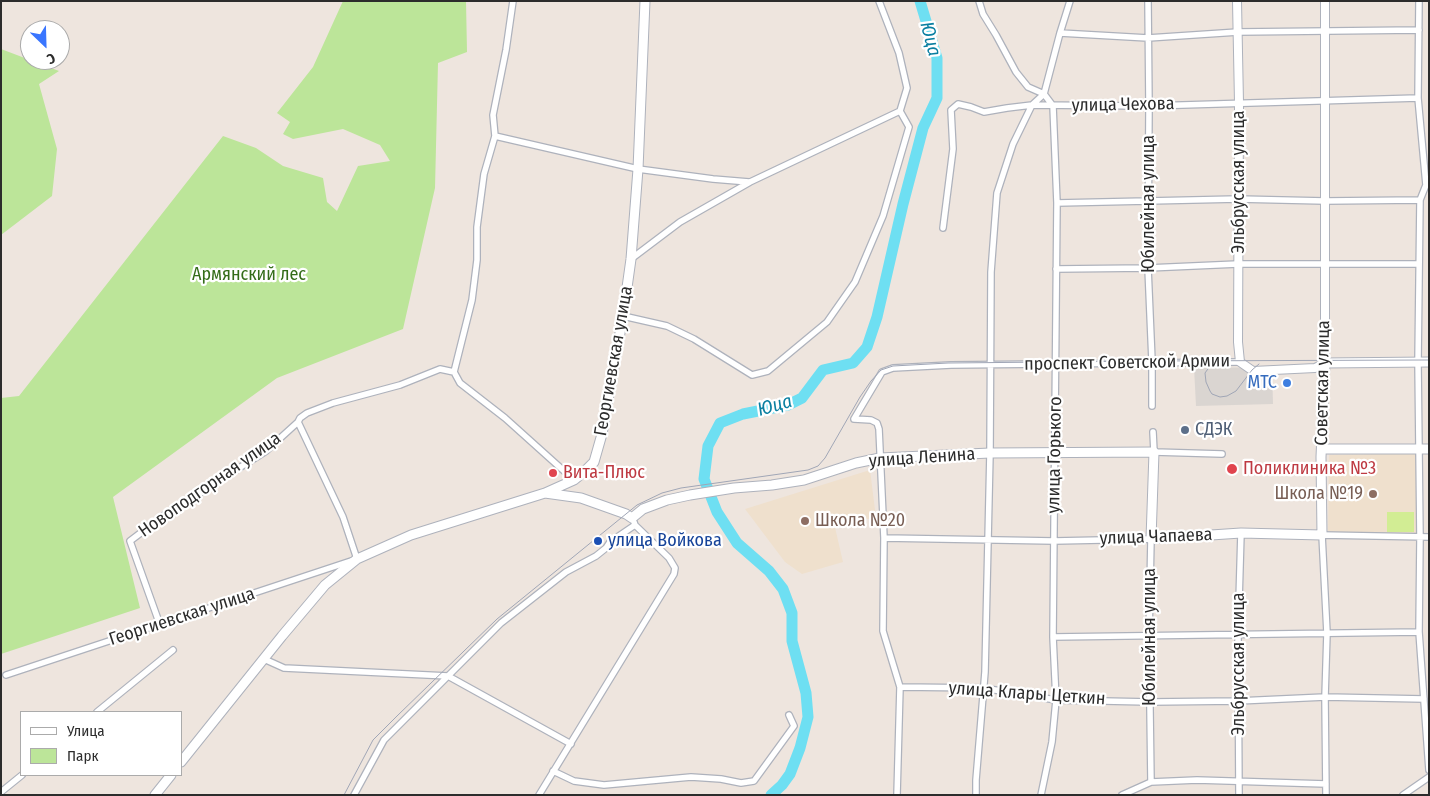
<!DOCTYPE html>
<html>
<head>
<meta charset="utf-8">
<style>
  body { margin:0 }
  #map { position:relative; width:1430px; height:796px; overflow:hidden; background:#eee5de; font-family:"Fira Sans Condensed",sans-serif }
  canvas { display:block }
  .frame { position:absolute; inset:0; border:2px solid #2c2c2c; pointer-events:none }
  .legend { position:absolute; left:20px; top:711px; width:162px; height:65px; box-sizing:border-box; background:#fff; border:1px solid #ababab; margin:0; padding:6px 9px; list-style:none; font-size:15px; color:#2c2c2c }
  .legend li { display:flex; align-items:center; gap:10px; height:25px }
  .legend b { width:25px; border:1px solid #ababab }
  .north { position:absolute; left:20px; top:20px; width:50px; height:50px; box-sizing:border-box; background:#fff; border:1px solid #ababab; border-radius:50%; rotate:156deg; font-size:14px; font-weight:700; line-height:20px; text-align:center; color:#2c2c2c }
  .north::after { content:''; display:block; margin:auto; width:18px; height:22px; background:#3a76ff; clip-path:polygon(50% 0,100% 100%,50% 72%,0 100%) }
</style>
</head>
<body>
<div id="map">
<canvas width="1430" height="796"></canvas>
<div class="frame"></div>
<ul class="legend">
<li><b style="height:6px;background:#fff"></b>Улица</li>
<li><b style="height:14px;background:#bce599"></b>Парк</li>
</ul>
<div class="north">С</div>
</div>
<script>
const g = document.querySelector('canvas').getContext('2d');
g.lineJoin = 'round';
function fillPath(path, color) {
  g.fillStyle = color;
  g.fill(path, 'evenodd');
}
function poly(rows) {
  const path = new Path2D();
  for (const r of rows) {
    path.moveTo(r[0], r[1]);
    for (let i = 2; i < r.length; i += 2) path.lineTo(r[i], r[i + 1]);
  }
  return path;
}
function strokePath(path, color, width, dash) {
  g.strokeStyle = color;
  g.lineWidth = width;
  g.lineCap = dash ? 'butt' : 'round';
  g.setLineDash(dash || []);
  g.stroke(path);
}
function label(font, color, halo, rows, align = 'center') {
  g.font = font + ' "Fira Sans Condensed",sans-serif';
  g.lineWidth = 4.5;
  g.setLineDash([]);
  g.textBaseline = 'middle';
  g.strokeStyle = halo;
  g.fillStyle = color;
  for (const [text, x, y, turn = 0] of rows) {
    g.save();
    g.translate(x, y);
    g.rotate((+turn || 0) * Math.PI / 180);
    g.textAlign = isNaN(turn) ? turn : align;
    if (halo) g.strokeText(text, 0, 0);
    g.fillText(text, 0, 0);
    g.restore();
  }
}
fillPath(poly([
  [1416,453,1418,536,1328,534,1329,455],
  [870,470,876,518,834,523,843,562,802,574,785,562,745,509]
]), '#efe0cd');
fillPath(poly([
  [343,1,466,1,467,52,438,63,435,188,403,329,277,378,113,497,140,608,1,654,1,398,19,396,223,136,256,148,283,166,323,178,327,202,337,211,358,166,390,161,380,145,343,129,293,139,283,134,290,122,277,113,313,67],
  [1,49,59,71,39,84,57,149,52,196,1,235]
]), '#bce599');
fillPath(poly([
  [1387,512,1414,512,1414,532,1387,532]
]), '#d2ed94');
fillPath(poly([
  [1194,367,1272,368,1273,404,1196,406]
]), '#dad5d1');
strokePath(poly([
  [771,795,782,785,790,774,800,748,808,717,806,693,792,641,792,613,783,589,769,571,737,543,717,512,704,479,708,446,720,423,743,414,788,405,802,398,823,370,853,363,867,347,877,317,903,204,923,128,937,98,937,58,920,1]
]), '#6edff2', 11);
const minor = poly([
  [1148,1,1149,106,1148,268,1152,361,1152,406],
  [1419,1,1418,98,1426,185,1420,200,1418,362,1420,538,1419,632,1429,770],
  [1060,33,1148,38,1238,32,1419,30],
  [495,136,638,169,713,179,749,182],
  [1057,203,1238,199,1325,201,1420,200],
  [943,228,953,149,951,110,958,104,971,107,984,112,1007,108,1032,105,1149,106,1418,98],
  [631,259,680,222,750,182,900,111],
  [1056,269,1148,268,1238,264,1419,264],
  [623,316,667,326,694,339,752,375,768,371,827,322,855,282,883,216,909,127,900,111,907,88,899,53,879,1],
  [454,372,460,383,505,418,574,480],
  [1153,432,1154,452,1222,454],
  [884,538,1054,541,1151,539,1149,636,1151,782],
  [160,625,130,541,163,516,266,451,298,422,300,418,307,413,333,403,400,385,440,369,454,372,472,300,477,260,477,227,484,174,495,136,493,115,506,50,513,1],
  [1053,637,1419,632],
  [264,659,284,668,448,676,571,744],
  [6,675,357,559,343,517,298,422],
  [900,687,983,688,1056,700,1150,702,1238,701,1325,697,1424,699],
  [97,712,173,650],
  [553,771,574,781,604,785,691,777,721,779,741,783,754,781,794,726,789,715],
  [1,792,22,775],
  [354,795,384,740,501,623,566,572,596,556,606,548,610,542,635,525],
  [539,795,674,574,675,568,669,558,635,525,634,522],
  [897,795,900,687,883,631,884,538,879,429,877,423,871,420,854,419,882,372,893,368,951,365,1240,362],
  [976,795,976,780,985,672,990,453,991,272,997,193,1013,144,1032,105,1044,94,1028,87,1016,72,996,35,983,14,979,1],
  [1041,795,1052,742,1056,700,1053,637,1057,203,1053,106,1044,94,1060,33,1070,1],
  [1122,795,1151,782,1197,780,1326,784],
  [1239,795,1238,635,1241,533],
  [1326,795,1325,697,1327,633,1322,535,1429,537],
  [1403,795,1429,777]
]);
const tertiary = poly([
  [1237,1,1239,103,1238,342,1240,362,1253,371,1315,368,1325,363,1325,1]
]);
const secondary = poly([
  [1322,449,1429,449],
  [545,493,581,498,626,514,632,518,643,509,667,500,690,495,734,488,772,485,804,480,856,463,880,458,990,453,1154,452,1151,539,1241,533,1322,535,1321,457,1325,363,1429,362],
  [181,762,282,636,325,585,357,559,411,535,545,493,574,480,585,471,594,462,602,434,623,316,631,259,638,169,645,1],
  [155,795,171,775]
]);
strokePath(minor, '#aeb2bc', 8);
strokePath(tertiary, '#aeb2bc', 10);
strokePath(secondary, '#aeb2bc', 11);
strokePath(minor, '#fff', 5.5);
strokePath(tertiary, '#fff', 8);
strokePath(secondary, '#fff', 9);
strokePath(poly([
  [1221,361,1210,366,1205,373,1206,382,1210,391,1212,394,1220,397,1227,396,1236,391,1252,370,1259,364],
  [344,795,373,740,397,716,497,619,637,505,662,493,681,488,808,470,818,466,825,458,860,397,871,381,881,370,893,366,948,363,1152,361,1429,360]
]), '#a0a6b6', 1);
for (const [x, y, r, color] of [
  [1287,383,5,"#3f7fe0"],
  [1185,430,5,"#5c6f8a"],
  [1232,469,6,"#e0444e"],
  [553,473,5,"#e0444e"],
  [1373,494,5,"#8d6e63"],
  [805,521,5,"#8d6e63"],
  [598,541,5,"#1a4fb4"]
]) {
  const dot = new Path2D();
  dot.arc(x, y, r, 0, 2 * Math.PI);
  g.fillStyle = color;
  g.fill(dot);
  strokePath(dot, '#fff', 2);
}
label('18px', '#2c2c2c', '#fff', [
  ["улица Чехова",1123,105,-1],
  ["Эльбрусская улица",1239,182,-90],
  ["Юбилейная улица",1149,204,-90],
  ["Георгиевская улица",614,361,-80],
  ["проспект Советской Армии",1127,363,-1],
  ["Советская улица",1323,383,-89],
  ["улица Горького",1055,455,-89],
  ["улица Ленина",922,458,-4],
  ["Новоподгорная улица",210,485,-35],
  ["улица Чапаева",1156,537,-2],
  ["Георгиевская улица",182,617,-18],
  ["Юбилейная улица",1150,637,-90],
  ["Эльбрусская улица",1239,664,-90],
  ["улица Клары Цеткин",1027,694,4]
]);
label('18px', '#346c19', '#fff', [
  ["Армянский лес",249,275]
]);
label('18px', '#366cbe', '#fff', [
  ["МТС",1277,383]
], 'right');
label('18px', '#4e5e75', '#fff', [
  ["СДЭК",1195,430]
], 'left');
label('18px', '#be3a42', '#fff', [
  ["Поликлиника №3",1243,469],
  ["Вита-Плюс",563,473]
], 'left');
label('18px', '#785e54', '#fff', [
  ["Школа №19",1363,494],
  ["Школа №20",815,521,"left"]
], 'right');
label('18px', '#164399', '#fff', [
  ["улица Войкова",608,541]
], 'left');
label('italic 19px', '#0a7fa1', '#fff', [
  ["Юца",930,39,75],
  ["Юца",775,406,-16]
]);
</script>
</body>
</html>
